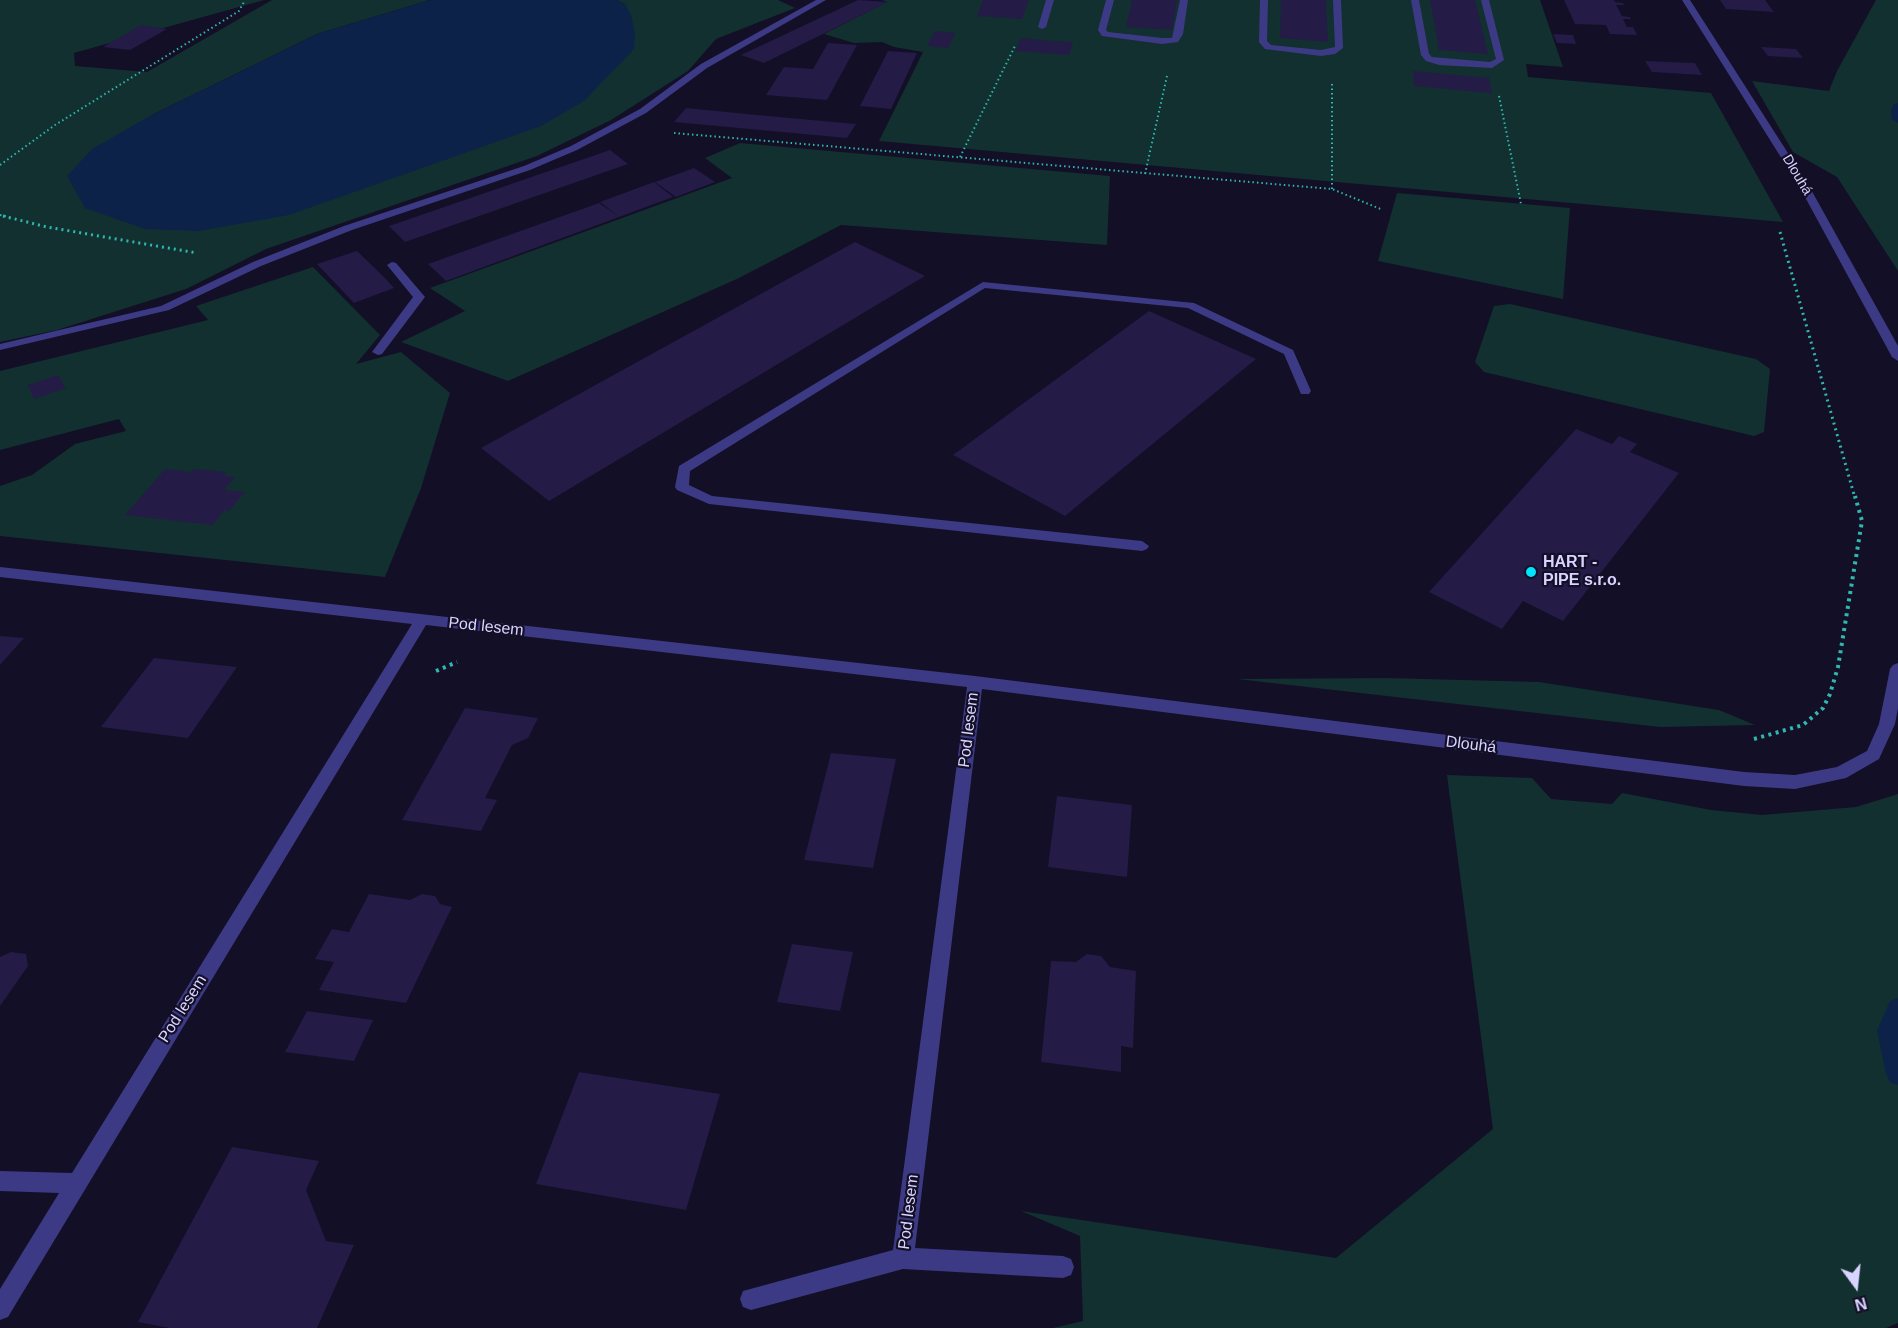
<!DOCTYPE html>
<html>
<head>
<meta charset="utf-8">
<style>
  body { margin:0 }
  #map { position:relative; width:1898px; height:1328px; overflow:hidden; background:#130f26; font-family:Helvetica,sans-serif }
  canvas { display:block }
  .north { position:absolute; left:1826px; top:1256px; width:60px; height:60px; -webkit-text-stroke:4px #130f26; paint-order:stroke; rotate:165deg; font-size:16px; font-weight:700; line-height:24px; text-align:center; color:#d9d4ff }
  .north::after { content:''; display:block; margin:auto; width:21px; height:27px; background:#d9d4ff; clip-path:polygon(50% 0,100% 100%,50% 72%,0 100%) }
</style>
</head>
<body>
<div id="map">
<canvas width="1898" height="1328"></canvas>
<div class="north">N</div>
</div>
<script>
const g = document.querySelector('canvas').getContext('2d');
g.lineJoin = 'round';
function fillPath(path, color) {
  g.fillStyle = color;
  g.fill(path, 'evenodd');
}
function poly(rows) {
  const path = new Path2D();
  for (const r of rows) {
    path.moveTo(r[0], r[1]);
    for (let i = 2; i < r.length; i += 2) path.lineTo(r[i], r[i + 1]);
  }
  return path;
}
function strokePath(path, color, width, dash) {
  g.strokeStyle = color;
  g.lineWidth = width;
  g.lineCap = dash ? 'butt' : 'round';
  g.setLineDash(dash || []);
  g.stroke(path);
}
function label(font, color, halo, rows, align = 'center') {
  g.font = font + ' Helvetica,sans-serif';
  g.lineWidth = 4.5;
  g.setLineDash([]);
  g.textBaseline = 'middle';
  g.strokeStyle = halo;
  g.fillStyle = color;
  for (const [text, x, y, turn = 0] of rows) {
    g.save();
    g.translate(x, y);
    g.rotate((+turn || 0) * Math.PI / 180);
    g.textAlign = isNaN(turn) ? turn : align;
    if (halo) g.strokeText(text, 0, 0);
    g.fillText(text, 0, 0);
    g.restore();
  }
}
fillPath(poly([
  [0,0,264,0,74,53,75,66,147,72,272,0,430,0,317,34,150,116,625,4,617,0,778,0,795,8,716,39,688,71,611,120,537,156,266,249,186,289,57,330,0,342],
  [882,0,1540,0,1563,67,1526,64,1528,77,1711,93,1783,222,879,141,923,52,894,47,882,42,854,43,824,34,887,2],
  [1876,0,1898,0,1898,271,1837,177,1793,152,1752,81,1829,91,1837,71],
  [740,143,1110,176,1107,245,841,225,739,278,508,381,401,342,465,311,430,288,732,178,705,158],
  [1397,193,1570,208,1563,299,1378,261],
  [313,267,380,335,356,364,401,352,450,393,421,488,385,577,0,536,0,486,32,475,75,444,126,431,119,419,0,450,0,371,208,320,196,306],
  [1510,304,1756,359,1770,369,1764,432,1754,436,1484,372,1475,362,1494,306],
  [1386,678,1539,682,1719,710,1755,725,1660,727,1237,679],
  [1447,775,1532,778,1551,799,1612,804,1622,793,1711,810,1762,815,1856,807,1898,794,1898,1323,1886,1328,1053,1328,1083,1321,1080,1236,1021,1211,1336,1258,1493,1129]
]), '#12302f');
fillPath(poly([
  [430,0,617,0,625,4,631,15,635,33,634,49,584,101,541,126,289,215,199,231,145,229,85,208,67,176,92,149,150,116,317,34]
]), '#0c2248');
fillPath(poly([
  [1898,103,1898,123,1892,120,1891,110,1894,104,1898,103],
  [1898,998,1898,1085,1890,1082,1886,1074,1877,1031,1890,1001,1898,998]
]), '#0c2248');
fillPath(poly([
  [858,0,888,2,764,63,741,55],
  [983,0,1029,0,1022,19,977,16],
  [1132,0,1177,0,1172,30,1126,27],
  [1281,0,1326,0,1328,42,1280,38],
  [1430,0,1475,0,1488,54,1439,50],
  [1564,0,1614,0,1615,2,1623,3,1624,5,1616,5,1622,16,1630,17,1631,19,1623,19,1627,27,1633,27,1637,35,1610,34,1606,25,1575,24],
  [1720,0,1765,0,1774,12,1726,9],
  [141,25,167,29,130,50,103,47],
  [935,31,955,33,948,48,927,46],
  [1553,34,1573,35,1576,44,1557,43],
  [1021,38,1054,41,1073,42,1069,55,1015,51],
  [828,43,857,45,827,100,766,95,784,67,813,69],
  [1761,47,1796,49,1803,58,1768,56],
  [888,51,917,53,891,109,860,106],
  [1645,61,1695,63,1702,75,1652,72],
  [1413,71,1489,78,1492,93,1414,86],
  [686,108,757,115,856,124,847,138,674,122],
  [610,150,628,164,405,242,389,226],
  [694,168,715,182,676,197,655,182],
  [654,182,673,197,446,281,428,264,599,203,618,216,600,202],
  [855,242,925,276,549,501,481,448],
  [357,251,385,278,394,288,354,303,317,264],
  [1149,311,1256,359,1065,516,953,455],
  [58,375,66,388,34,399,28,385],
  [1576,429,1612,444,1619,436,1637,444,1630,452,1679,473,1563,621,1523,601,1502,629,1429,592],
  [165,469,191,472,194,469,227,472,224,476,235,477,224,490,245,492,229,511,224,510,213,525,125,515],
  [0,636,24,638,0,665],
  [154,658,237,667,188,738,101,727],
  [465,708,538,718,528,738,512,745,485,798,497,800,481,831,402,820],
  [831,753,896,759,873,868,804,860],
  [1057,796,1132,805,1127,877,1048,867],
  [369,894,410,900,422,894,435,896,440,904,452,907,406,1003,319,990,334,962,315,959,332,929,349,932],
  [792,944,853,952,840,1011,777,1002],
  [11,952,26,954,28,966,0,1006,0,957],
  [1087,954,1101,956,1110,967,1136,971,1133,1048,1121,1046,1121,1072,1041,1062,1051,961,1076,962],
  [307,1011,373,1020,354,1061,285,1052],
  [579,1072,720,1094,686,1210,536,1184],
  [232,1147,319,1161,306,1190,326,1241,354,1245,317,1328,170,1328,138,1322]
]), '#241b47');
strokePath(poly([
  [1332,84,1332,189],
  [1499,96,1521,204],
  [674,133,1332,189,1383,210],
  [960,157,1015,46],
  [0,165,55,125,239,11,245,0],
  [1145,174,1167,76],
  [0,215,9,217]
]), '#2fb8b0', 2, [1.5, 3]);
strokePath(poly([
  [3,216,47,227,197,253],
  [1780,232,1855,498]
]), '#2fb8b0', 3, [2, 4]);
strokePath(poly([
  [436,671,457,662],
  [1754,739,1803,725,1823,708,1830,694,1838,667,1862,521,1855,496]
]), '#2fb8b0', 4, [3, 4.5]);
fillPath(poly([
  [1046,0,1054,0,1046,27,1042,29,1038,27,1046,0],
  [1106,0,1114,0,1106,30,1108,32,1162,38,1172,38,1180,0,1188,0,1183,34,1178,42,1162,44,1102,36,1098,30,1106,0],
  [1260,0,1268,0,1267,41,1271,45,1321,50,1335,47,1333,0,1341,0,1343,48,1335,54,1321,56,1265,49,1259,42,1260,0],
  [1411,0,1419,0,1429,54,1432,57,1490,62,1496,59,1481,0,1489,0,1504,60,1492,68,1439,65,1426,61,1421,55,1411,0],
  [392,262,396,263,425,297,382,354,378,355,372,352,413,297,387,265,392,262],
  [983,282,1194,303,1293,350,1311,391,1309,394,1301,394,1284,354,1188,308,985,288,690,471,689,485,712,496,1142,541,1149,546,1147,549,1142,551,709,504,677,490,675,487,679,466,983,282]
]), '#3d3a85');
fillPath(poly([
  [816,0,826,0,707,68,646,113,577,150,530,170,352,230,261,266,169,310,0,350,0,344,161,306,253,262,344,226,524,166,571,146,640,109,701,64,816,0],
  [1682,0,1690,0,1809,186,1898,346,1898,361,1892,357,1799,186,1682,0],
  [0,567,975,676,1744,772,1795,775,1837,767,1867,751,1879,724,1890,669,1893,665,1898,663,1898,708,1895,724,1879,759,1846,778,1795,789,1744,786,982,689,915,1248,1063,1256,1071,1259,1074,1267,1071,1275,1063,1278,903,1269,751,1310,743,1307,740,1299,743,1291,893,1250,967,687,426,625,8,1317,0,1320,0,1289,59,1193,0,1191,0,1171,72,1173,412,624,0,577,0,567]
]), '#3d3a85');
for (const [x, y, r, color] of [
  [1531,572,6,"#00e5ff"]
]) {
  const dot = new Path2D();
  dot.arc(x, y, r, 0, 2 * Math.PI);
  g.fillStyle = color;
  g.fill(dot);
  strokePath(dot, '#130f26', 2);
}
label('14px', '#d9d4ff', '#130f26', [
  ["Dlouhá",1797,175,59]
]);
label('bold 16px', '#d9d4ff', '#130f26', [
  ["HART -",1543,563],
  ["PIPE s.r.o.",1543,581]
], 'left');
label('16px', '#d9d4ff', '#130f26', [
  ["Pod lesem",486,627,6],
  ["Pod lesem",969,730,-83],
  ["Dlouhá",1471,745,7],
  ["Pod lesem",183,1009,-58],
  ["Pod lesem",909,1212,-83]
]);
</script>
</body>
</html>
